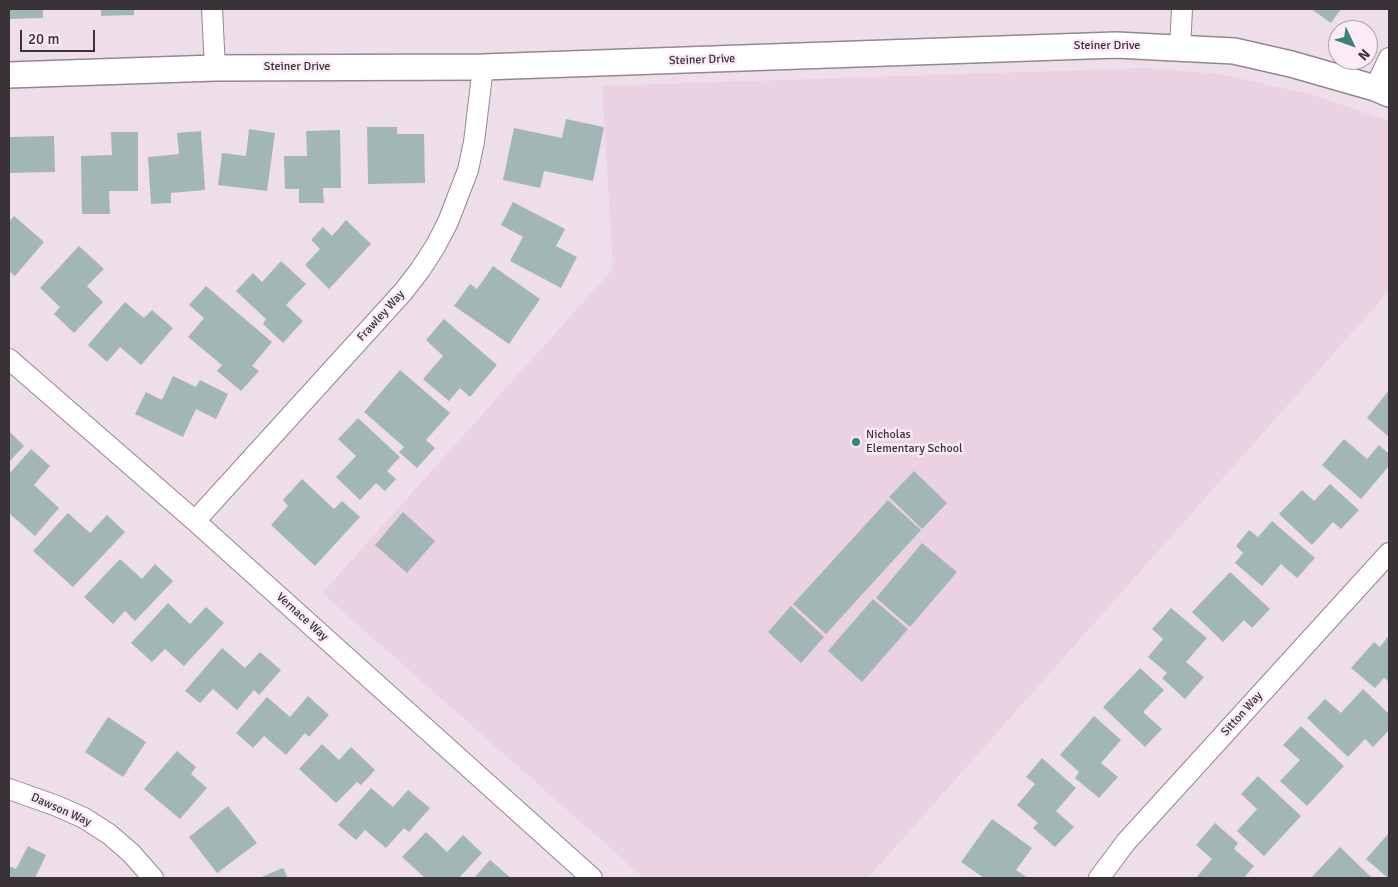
<!DOCTYPE html>
<html>
<head>
<meta charset="utf-8">
<style>
  body { margin:0 }
  #map { position:relative; width:1398px; height:887px; overflow:hidden; background:#eedeea; font-family:Signika,sans-serif }
  canvas { display:block }
  .frame { position:absolute; inset:0; border:10px solid #393237; pointer-events:none }
  .north { position:absolute; left:1328px; top:20px; width:50px; height:50px; box-sizing:border-box; background:#fcebf7; border:1px solid #aea1aa; border-radius:50%; rotate:132deg; font-size:14px; font-weight:700; line-height:20px; text-align:center; color:#393237 }
  .north::after { content:''; display:block; margin:auto; width:18px; height:22px; background:#3c8279; clip-path:polygon(50% 0,100% 100%,50% 72%,0 100%) }
  .scale { position:absolute; left:20px; top:30px; width:75px; height:22px; box-sizing:border-box; border:2px solid #393237; border-top:0; padding-left:6px; font-size:15px; line-height:18px; white-space:nowrap; color:#393237; -webkit-text-stroke:4px #fcebf7; paint-order:stroke }
</style>
</head>
<body>
<div id="map">
<canvas width="1398" height="887"></canvas>
<div class="frame"></div>
<div class="north">N</div>
<div class="scale">20 m</div>
</div>
<script>
const g = document.querySelector('canvas').getContext('2d');
g.lineJoin = 'round';
function fillPath(path, color) {
  g.fillStyle = color;
  g.fill(path, 'evenodd');
}
function poly(rows) {
  const path = new Path2D();
  for (const r of rows) {
    path.moveTo(r[0], r[1]);
    for (let i = 2; i < r.length; i += 2) path.lineTo(r[i], r[i + 1]);
  }
  return path;
}
function strokePath(path, color, width, dash) {
  g.strokeStyle = color;
  g.lineWidth = width;
  g.lineCap = dash ? 'butt' : 'round';
  g.setLineDash(dash || []);
  g.stroke(path);
}
function label(font, color, halo, rows, align = 'center') {
  g.font = font + ' Signika,sans-serif';
  g.lineWidth = 5;
  g.setLineDash([]);
  g.textBaseline = 'middle';
  g.strokeStyle = halo;
  g.fillStyle = color;
  for (const [text, x, y, turn = 0] of rows) {
    g.save();
    g.translate(x, y);
    g.rotate((+turn || 0) * Math.PI / 180);
    g.textAlign = isNaN(turn) ? turn : align;
    if (halo) g.strokeText(text, 0, 0);
    g.fillText(text, 0, 0);
    g.restore();
  }
}
fillPath(poly([
  [1146,68,1220,74,1313,95,1389,121,1389,291,868,878,644,878,322,593,613,269,602,86]
]), '#ead2e3');
fillPath(poly([
  [9,9,43,9,43,18,9,19],
  [101,9,134,9,134,15,101,16],
  [1311,9,1341,9,1331,23],
  [566,119,604,127,593,181,544,171,540,188,503,180,514,128,562,138],
  [367,127,397,127,397,134,424,134,425,183,368,184],
  [249,129,275,133,267,191,218,185,222,153,246,156],
  [340,130,341,188,323,188,324,203,299,203,299,189,285,189,284,156,307,156,306,131],
  [201,131,205,190,171,193,171,203,151,204,148,157,179,154,177,133],
  [111,132,138,132,138,191,109,191,110,214,82,214,81,156,112,155],
  [54,136,55,172,9,173,9,137],
  [513,202,565,229,556,246,577,257,561,288,510,261,523,237,501,225],
  [14,216,44,242,15,276,9,271,9,222],
  [346,220,371,244,329,289,305,265,320,249,311,240,323,227,332,236],
  [79,246,104,269,87,286,103,302,74,333,54,314,60,307,40,288],
  [281,261,306,284,286,305,303,321,283,343,263,324,266,319,236,291,253,273,262,282],
  [493,266,540,299,509,344,454,306,470,284,477,289],
  [206,286,272,342,252,366,259,371,241,391,217,371,222,365,188,337,204,318,189,305],
  [125,302,144,318,152,310,173,328,141,365,120,347,107,362,88,345],
  [444,319,497,365,470,397,460,388,449,401,423,379,443,356,426,340],
  [400,370,450,413,426,440,435,448,417,468,399,452,404,447,364,412],
  [173,376,196,387,200,380,228,394,216,419,196,409,183,437,135,414,146,392,162,400],
  [1389,390,1389,437,1367,418],
  [358,418,400,457,387,471,396,479,385,491,376,483,360,500,336,477,356,456,338,439],
  [9,431,24,446,9,462],
  [1344,439,1367,459,1379,445,1389,454,1389,466,1361,499,1322,465],
  [31,449,50,466,34,485,59,508,35,536,9,513,9,474],
  [914,471,947,503,922,529,889,497],
  [302,479,334,509,342,501,360,517,315,566,271,525,288,506,283,500],
  [1330,484,1359,510,1341,529,1333,522,1312,545,1279,514,1302,490,1314,501],
  [888,500,921,530,826,634,793,604],
  [403,512,435,541,407,573,375,545],
  [68,513,90,533,107,515,125,532,73,587,33,551],
  [1272,521,1315,558,1297,578,1281,564,1262,586,1235,563,1243,553,1236,546,1249,530,1258,537],
  [922,543,957,572,910,627,876,598],
  [120,559,142,579,155,564,173,581,135,621,125,611,113,624,84,597],
  [1230,572,1270,609,1252,628,1244,620,1223,642,1192,612],
  [873,599,908,629,862,682,828,651],
  [168,603,190,624,206,607,224,623,184,666,165,649,152,662,131,643],
  [791,606,824,637,801,663,768,632],
  [1171,608,1207,638,1186,662,1204,677,1185,699,1162,678,1167,673,1148,657,1163,639,1152,629],
  [1389,635,1389,682,1384,678,1375,688,1351,668,1374,642,1380,647],
  [222,648,245,668,260,652,281,670,259,695,254,690,237,710,213,689,200,703,185,691],
  [1140,668,1164,690,1143,712,1162,729,1145,747,1103,707],
  [1363,689,1389,714,1389,730,1373,747,1365,739,1348,757,1307,718,1325,699,1341,713],
  [308,696,329,715,309,737,305,733,286,755,264,736,253,748,236,733,267,697,290,717],
  [1094,716,1121,740,1101,763,1118,777,1099,798,1075,778,1079,772,1060,755],
  [108,717,146,742,123,777,85,752],
  [1301,726,1344,766,1307,806,1280,781,1300,760,1283,745],
  [322,744,339,760,351,747,375,770,361,785,357,782,336,803,299,769],
  [177,751,196,767,191,774,207,788,180,819,144,789],
  [1042,758,1076,788,1056,811,1074,827,1055,847,1033,828,1038,823,1017,805,1035,784,1026,777],
  [1258,776,1301,816,1264,856,1237,831,1257,809,1241,794],
  [371,788,393,807,408,790,430,808,409,832,404,828,386,848,365,830,356,840,338,825],
  [228,806,257,843,217,873,189,837],
  [992,819,1032,848,1016,870,1028,878,984,878,961,862],
  [1215,823,1238,843,1234,849,1254,866,1244,878,1196,878,1212,859,1196,845],
  [426,832,447,852,463,835,482,853,459,878,425,878,402,857],
  [1389,833,1389,878,1388,878,1366,859],
  [28,846,46,855,35,878,9,878,9,866,16,869],
  [1340,847,1372,878,1311,878],
  [490,860,511,878,474,878],
  [283,868,288,878,259,878]
]), '#a2b7b4');
const minor = poly([
  [212,9,215,68],
  [1180,49,1182,9],
  [1375,88,1389,58],
  [9,359,195,521,592,878],
  [195,521,403,292,420,270,435,247,448,222,468,170,474,142,483,67],
  [9,789,57,806,84,818,109,834,131,853,153,878],
  [1099,878,1126,842,1389,553]
]);
const tertiary = poly([
  [9,75,215,68,483,67,1116,45,1234,51,1291,64,1375,88,1389,94]
]);
strokePath(minor, '#958691', 22);
strokePath(tertiary, '#958691', 28);
strokePath(minor, '#fff', 20);
strokePath(tertiary, '#fff', 25);
for (const [x, y, r, color] of [
  [856,442,5,"#3c8279"]
]) {
  const dot = new Path2D();
  dot.arc(x, y, r, 0, 2 * Math.PI);
  g.fillStyle = color;
  g.fill(dot);
  strokePath(dot, '#fcebf7', 2);
}
label('12px', '#393237', '#fcebf7', [
  ["Steiner Drive",1107,46],
  ["Steiner Drive",702,60,-2],
  ["Steiner Drive",297,67],
  ["Frawley Way",381,316,-48],
  ["Vernace Way",302,617,42],
  ["Sitton Way",1242,714,-48],
  ["Dawson Way",61,810,24]
]);
label('12px', '#393237', '#fcebf7', [
  ["Nicholas",866,435],
  ["Elementary School",866,449]
], 'left');
</script>
</body>
</html>
